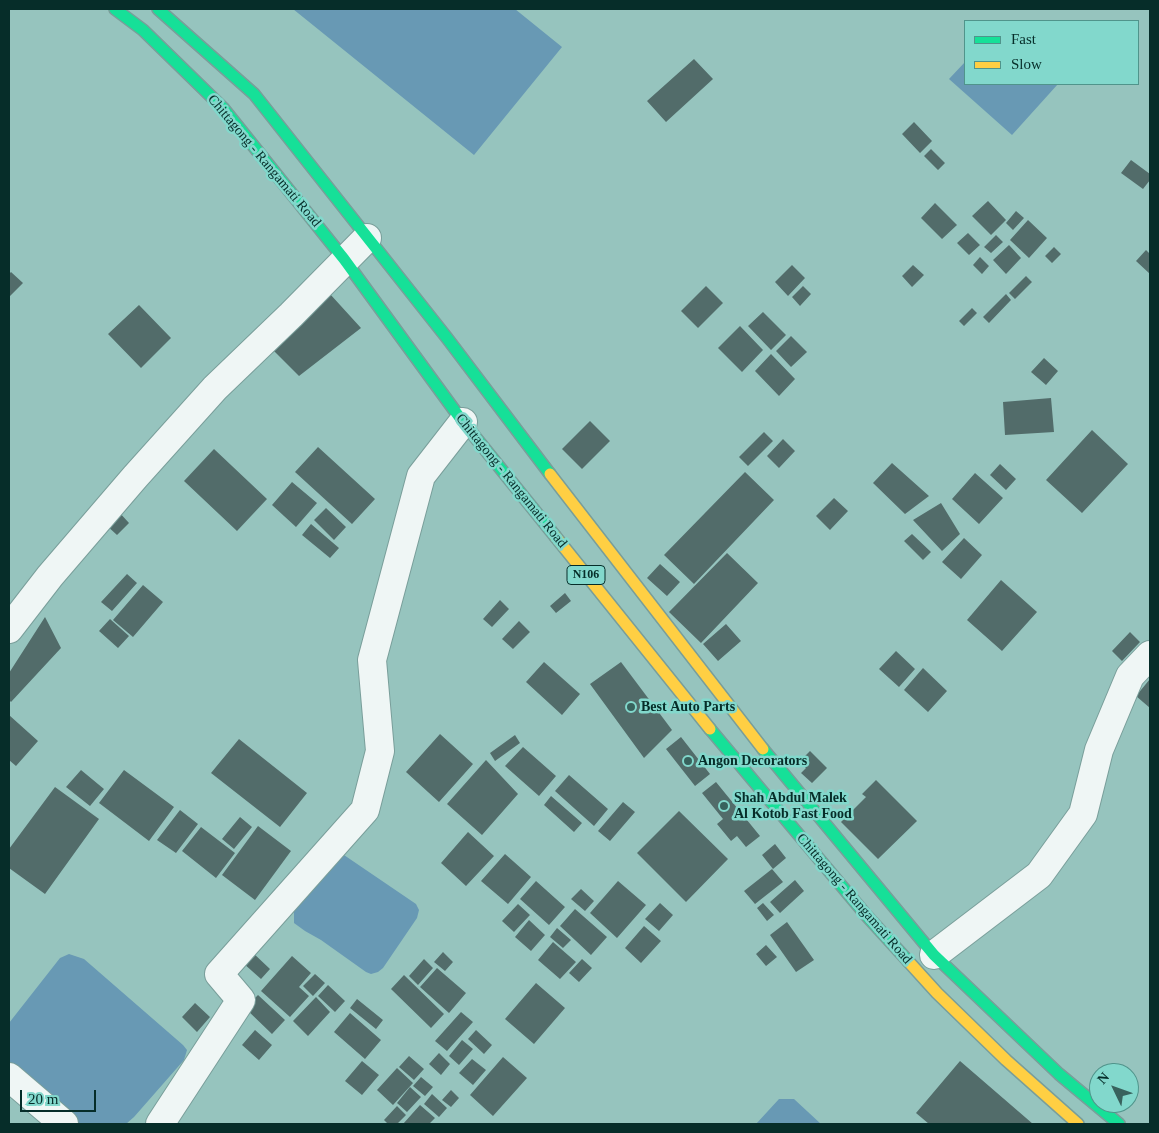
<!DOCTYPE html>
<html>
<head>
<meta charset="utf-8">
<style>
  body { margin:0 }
  #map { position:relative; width:1159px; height:1133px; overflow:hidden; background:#96c4be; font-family:Georgia,serif }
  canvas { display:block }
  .frame { position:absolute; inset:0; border:10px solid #062d29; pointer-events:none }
  .legend { position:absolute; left:964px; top:20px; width:175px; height:65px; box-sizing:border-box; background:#82d8cc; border:1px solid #50948b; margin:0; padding:6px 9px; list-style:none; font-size:15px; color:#062d29 }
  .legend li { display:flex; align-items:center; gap:10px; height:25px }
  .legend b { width:25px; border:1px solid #50948b }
  .north { position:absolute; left:1089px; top:1063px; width:50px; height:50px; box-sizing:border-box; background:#82d8cc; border:1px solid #50948b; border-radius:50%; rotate:312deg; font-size:14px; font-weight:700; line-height:20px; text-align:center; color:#062d29 }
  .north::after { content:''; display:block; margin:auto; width:18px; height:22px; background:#38625d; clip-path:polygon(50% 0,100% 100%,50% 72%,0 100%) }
  .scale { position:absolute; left:20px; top:1090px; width:76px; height:22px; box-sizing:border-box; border:2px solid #062d29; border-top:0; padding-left:6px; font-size:15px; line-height:18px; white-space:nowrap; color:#062d29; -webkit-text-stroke:4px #82d8cc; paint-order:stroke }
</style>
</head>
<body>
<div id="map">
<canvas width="1159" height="1133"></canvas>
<div class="frame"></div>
<ul class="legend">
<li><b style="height:6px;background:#16e098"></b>Fast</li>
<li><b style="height:6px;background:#ffcf43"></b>Slow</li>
</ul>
<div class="north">N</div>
<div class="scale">20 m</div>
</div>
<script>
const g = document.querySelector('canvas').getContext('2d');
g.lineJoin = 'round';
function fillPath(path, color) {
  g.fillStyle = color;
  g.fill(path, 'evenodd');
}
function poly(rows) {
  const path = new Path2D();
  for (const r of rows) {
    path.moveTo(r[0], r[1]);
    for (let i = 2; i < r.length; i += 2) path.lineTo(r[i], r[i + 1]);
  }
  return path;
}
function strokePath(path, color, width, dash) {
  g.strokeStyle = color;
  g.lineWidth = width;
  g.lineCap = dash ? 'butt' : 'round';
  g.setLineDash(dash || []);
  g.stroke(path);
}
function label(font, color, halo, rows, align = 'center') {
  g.font = font + ' Georgia,serif';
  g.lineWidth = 5;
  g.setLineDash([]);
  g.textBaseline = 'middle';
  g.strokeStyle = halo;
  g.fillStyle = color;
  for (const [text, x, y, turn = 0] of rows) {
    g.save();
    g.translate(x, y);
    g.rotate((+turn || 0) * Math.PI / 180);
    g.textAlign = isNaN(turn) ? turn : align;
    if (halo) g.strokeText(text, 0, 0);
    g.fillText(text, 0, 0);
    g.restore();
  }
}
fillPath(poly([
  [293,9,515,9,562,47,474,155],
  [965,62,965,84,1058,84,1012,135,949,79],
  [341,853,416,904,419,910,417,918,383,968,378,972,371,974,366,972,321,940,305,931,294,923,294,906],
  [69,954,84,959,183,1045,187,1050,184,1060,134,1117,126,1124,79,1124,16,1066,9,1062,9,1023,60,958],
  [779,1099,794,1099,821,1124,756,1124]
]), '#6899b4');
fillPath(poly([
  [694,59,713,79,666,122,647,101],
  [914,122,932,141,920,153,902,134],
  [931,149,945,163,938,170,924,156],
  [1131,160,1150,174,1150,180,1143,189,1121,173],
  [988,201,1006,220,991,235,972,216],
  [935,203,957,225,942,239,921,218],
  [1016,211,1024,218,1013,230,1006,223],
  [1028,220,1047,238,1029,258,1010,240],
  [968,233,980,245,969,255,957,243],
  [996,235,1003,242,991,253,984,247],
  [1009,245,1021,258,1006,274,993,260],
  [1054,247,1061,254,1052,263,1045,256],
  [1146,250,1150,254,1150,274,1136,261],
  [980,257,989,266,982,274,973,265],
  [792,265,805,278,788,296,775,282],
  [913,265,924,275,912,287,902,276],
  [11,272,23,283,9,297,9,274],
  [1026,276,1032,282,1015,299,1009,293],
  [706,286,723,303,698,328,681,311],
  [803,286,811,294,800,306,792,297],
  [330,294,361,328,299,376,269,346],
  [1006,294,1011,300,989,323,983,317],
  [139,305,171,338,141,368,108,334],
  [972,308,977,313,964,326,959,321],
  [763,312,786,335,771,350,748,326],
  [740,326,763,350,742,372,718,348],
  [791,336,807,352,791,367,776,351],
  [771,354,795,379,779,396,755,371],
  [1044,358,1058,371,1046,385,1031,372],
  [1051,398,1054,432,1005,435,1003,402],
  [590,421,610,441,582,469,562,449],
  [1092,430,1128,464,1082,513,1046,480],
  [764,432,773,441,748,466,739,457],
  [783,439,795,451,779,468,767,456],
  [318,447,375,499,352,524,295,472],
  [214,449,267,499,237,531,184,481],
  [892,463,929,496,905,514,873,483],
  [1000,464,1016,479,1006,490,990,475],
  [745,472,774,500,694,584,664,555],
  [975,473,1003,498,979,524,952,499],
  [292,482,317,503,296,527,272,505],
  [834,498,848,511,830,530,816,516],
  [941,503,960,534,942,551,913,520],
  [326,508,346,527,334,540,314,520],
  [118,511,129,523,117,535,105,524],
  [311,524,339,548,330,558,302,535],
  [912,534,931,552,923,560,904,541],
  [964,538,982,555,961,579,942,562],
  [727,553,758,583,701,643,669,612],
  [660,564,680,582,667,596,647,578],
  [127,574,137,583,112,611,101,602],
  [1001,580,1037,612,1002,651,967,620],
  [143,585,163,602,133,637,113,620],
  [565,593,571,601,556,613,550,606],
  [500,600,509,609,492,627,483,619],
  [45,617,61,648,11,702,9,700,9,673],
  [110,619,129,636,118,648,99,631],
  [519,621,530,632,513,649,502,639],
  [726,624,741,641,718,661,703,644],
  [1130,632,1140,642,1122,661,1112,651],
  [896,651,915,669,899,687,879,669],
  [544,662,580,694,562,715,526,682],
  [621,662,672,730,644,758,590,684],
  [923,668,947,691,928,712,904,690],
  [1150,679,1150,708,1136,696],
  [9,715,38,741,16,766,9,760],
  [440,734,473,764,439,802,406,772],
  [515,735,520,743,495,761,490,753],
  [681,737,710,774,695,786,666,749],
  [239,739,307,793,280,827,211,773],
  [523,747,556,776,539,796,505,766],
  [810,751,827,768,812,783,801,773,806,768,799,762],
  [486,760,518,794,482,835,447,804],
  [81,770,104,789,90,806,66,787],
  [124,770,174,807,149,841,99,803],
  [569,775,608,809,594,826,555,791],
  [876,780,917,821,878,859,841,822,866,797,862,794],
  [716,782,760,836,746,847,737,836,731,841,717,824,723,819,702,793],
  [55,787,99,819,45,894,9,868,9,849],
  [551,796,582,823,574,832,544,805],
  [623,802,635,812,610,841,598,831],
  [180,810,198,824,176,853,157,840],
  [679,811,728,859,686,902,637,853],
  [240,817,252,827,234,849,222,839],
  [258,826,291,851,255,900,222,875],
  [201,827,235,853,216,878,182,851],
  [468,832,494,856,466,886,441,863],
  [775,844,786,858,773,869,762,855],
  [505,854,531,877,508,904,481,881],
  [772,869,783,882,755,904,744,891],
  [795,880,804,891,780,913,770,902],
  [536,881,565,907,549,925,520,899],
  [618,881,646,905,617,938,590,913],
  [581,889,594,901,585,911,571,899],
  [660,903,673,915,659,931,645,919],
  [763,903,774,915,767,921,757,908],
  [518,904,530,915,514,932,502,921],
  [575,909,607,937,591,955,560,926],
  [529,920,545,935,531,951,515,937],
  [787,922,814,960,796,972,770,935],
  [644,926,661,941,641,963,625,948],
  [557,928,571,940,563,948,550,937],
  [553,942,576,962,560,979,538,960],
  [766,945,777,957,766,966,756,954],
  [252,952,270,969,261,979,243,963],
  [443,952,453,962,445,971,434,962],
  [292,956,311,973,299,987,309,996,290,1017,261,991],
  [424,959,433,968,418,985,409,976],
  [582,959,592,968,579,982,569,973],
  [437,968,466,993,449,1013,420,987],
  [315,974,325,983,313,996,303,986],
  [404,975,444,1014,431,1028,391,989],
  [536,983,565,1008,534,1044,505,1019],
  [328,985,345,1001,335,1012,318,996],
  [258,995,285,1020,272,1034,245,1008],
  [316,997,330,1012,308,1036,293,1021],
  [357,999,383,1020,376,1029,350,1008],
  [195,1003,210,1017,197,1032,182,1017],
  [461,1012,473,1022,447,1051,435,1041],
  [350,1013,381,1040,365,1059,334,1032],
  [255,1030,272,1045,259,1060,242,1045],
  [476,1030,492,1045,484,1054,468,1039],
  [462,1040,473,1049,459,1065,449,1056],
  [439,1053,450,1064,441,1075,429,1064],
  [409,1056,424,1069,414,1080,399,1067],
  [503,1057,527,1078,493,1116,470,1095],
  [472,1059,486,1070,473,1085,459,1073],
  [362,1061,379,1075,362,1095,345,1081],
  [960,1061,1033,1124,929,1124,916,1113],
  [397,1068,413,1083,393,1105,377,1090],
  [421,1077,433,1087,425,1096,413,1086],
  [410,1087,421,1097,407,1112,397,1103],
  [451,1090,459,1098,451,1107,442,1100],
  [432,1094,447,1108,439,1117,424,1104],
  [420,1105,435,1118,429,1124,403,1124],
  [397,1106,406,1115,397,1124,388,1124,384,1120]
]), '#526c6a');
const street = poly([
  [9,629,50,576,135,477,215,388,291,315,367,238],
  [934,955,1039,875,1083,814,1099,750,1130,676,1150,655],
  [9,1077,64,1124],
  [160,1124,241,1000,219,974,365,810,380,751,372,660,421,476,463,422]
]);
const fast = poly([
  [115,9,143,30,223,108,344,259,463,422,555,536],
  [158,9,254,94,447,338,550,474],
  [710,729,866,915,908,961],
  [763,749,934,955,1059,1074,1119,1124]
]);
const slow = poly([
  [550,474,763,749],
  [555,536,710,729],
  [908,961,937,993,1006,1060,1078,1124]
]);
strokePath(street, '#799e9a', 30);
strokePath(fast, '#799e9a', 14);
strokePath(slow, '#799e9a', 14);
strokePath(street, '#eff6f5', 28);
strokePath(fast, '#16e098', 11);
strokePath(slow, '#ffcf43', 11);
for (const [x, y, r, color] of [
  [631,707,5,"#38625d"],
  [688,761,5,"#38625d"],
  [724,806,5,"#38625d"]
]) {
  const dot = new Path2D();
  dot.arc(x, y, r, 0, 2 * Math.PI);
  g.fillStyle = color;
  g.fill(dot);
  strokePath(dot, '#82d8cc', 2);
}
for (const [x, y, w] of [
  [586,575,38]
]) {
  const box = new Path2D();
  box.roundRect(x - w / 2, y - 9.5, w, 19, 4);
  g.fillStyle = '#82d8cc';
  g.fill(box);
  strokePath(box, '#062d29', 1);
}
label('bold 12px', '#062d29', null, [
  ["N106",586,575]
]);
label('14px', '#062d29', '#82d8cc', [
  ["Chittagong - Rangamati Road",264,161,50],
  ["Chittagong - Rangamati Road",511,481,51],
  ["Chittagong - Rangamati Road",854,899,49]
]);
label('bold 14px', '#062d29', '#82d8cc', [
  ["Best Auto Parts",641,707],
  ["Angon Decorators",698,761],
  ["Shah Abdul Malek",734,798],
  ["Al Kotob Fast Food",734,814]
], 'left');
</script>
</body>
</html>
